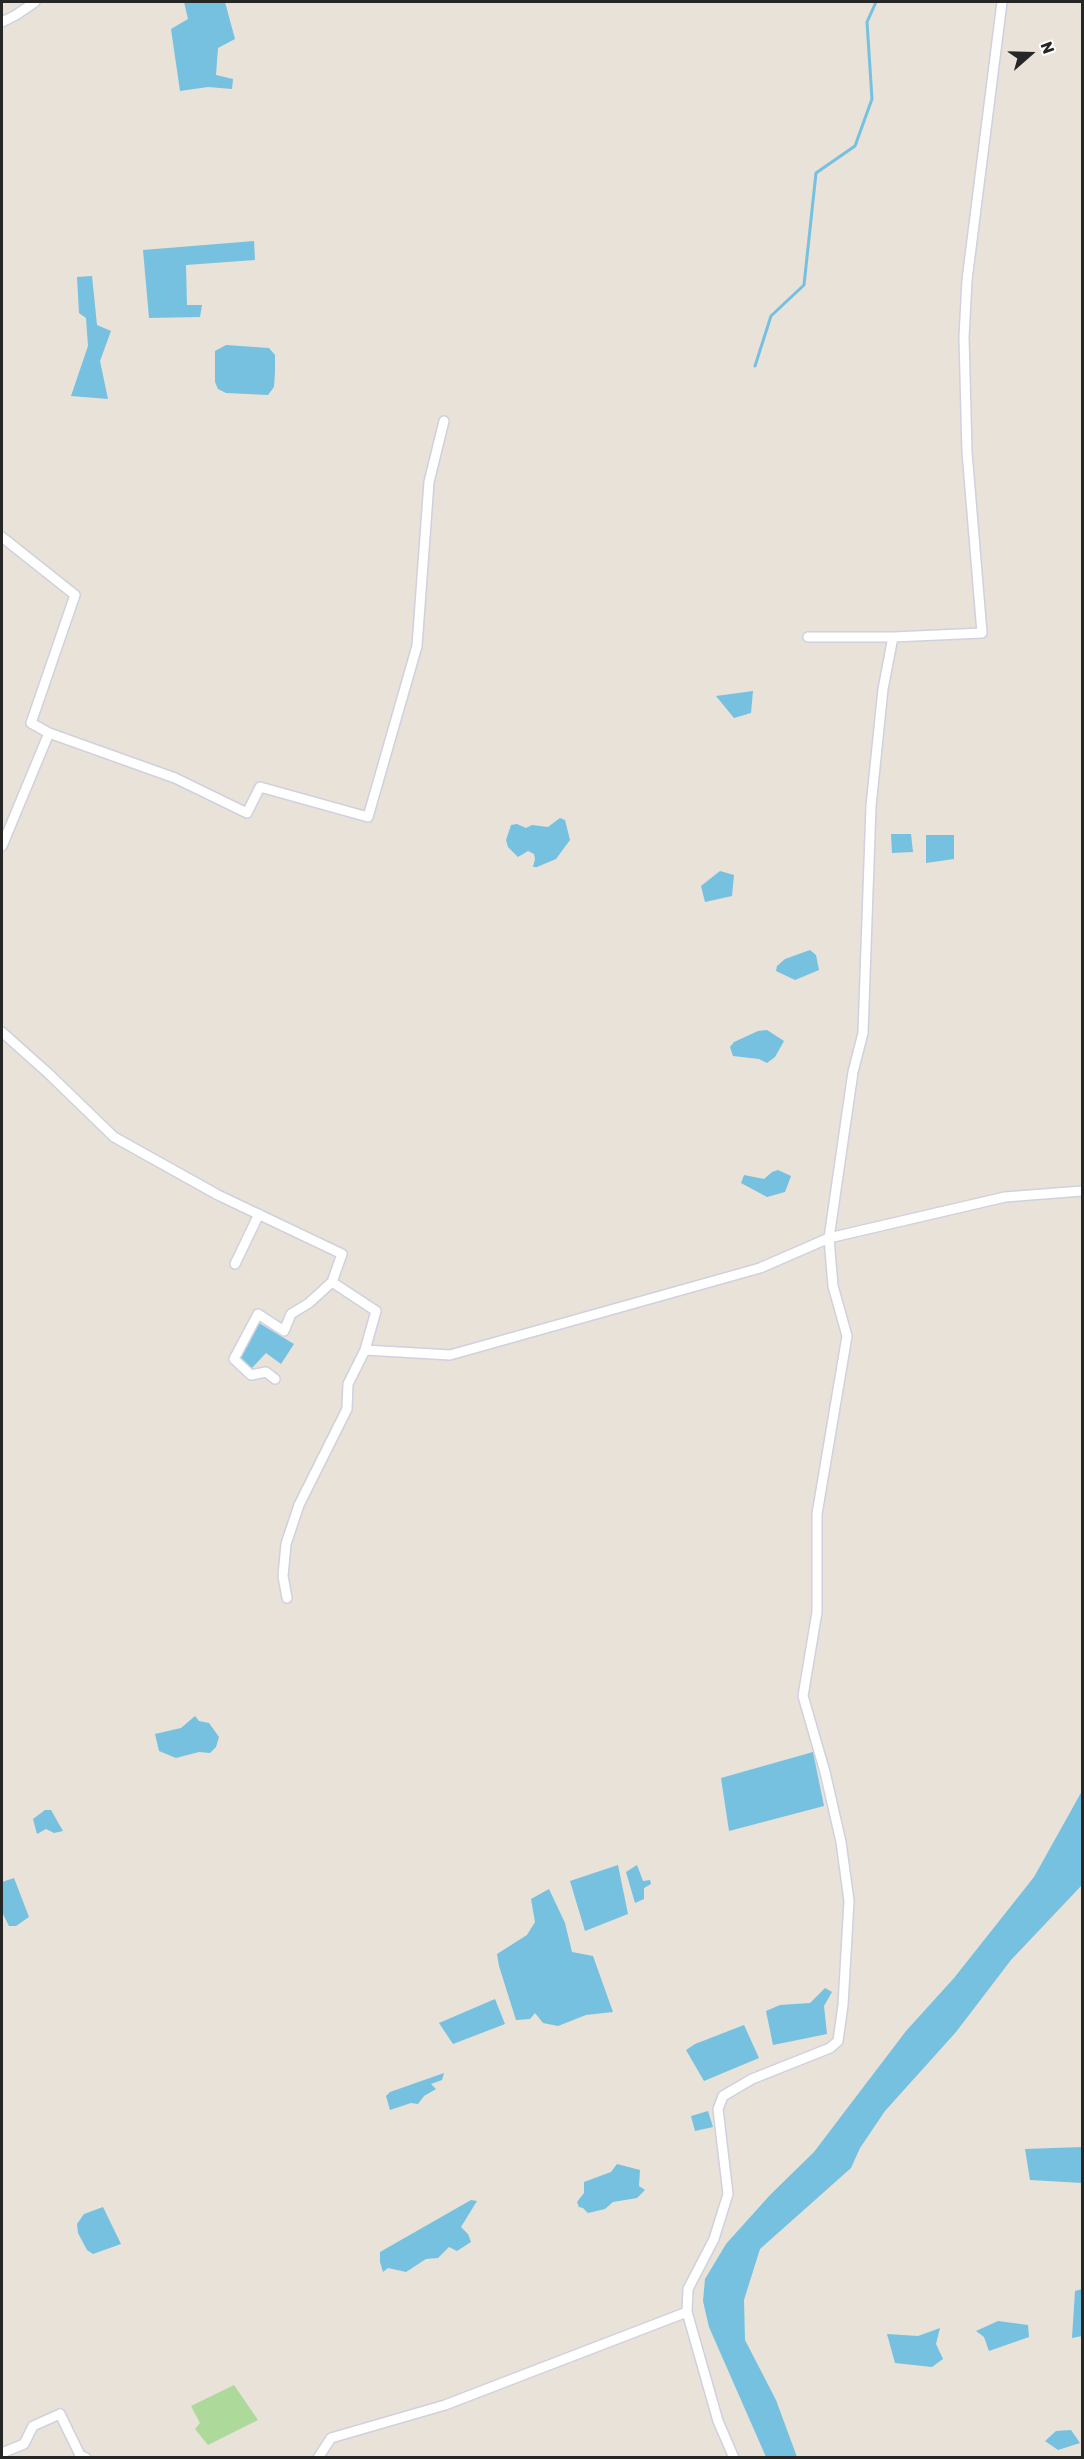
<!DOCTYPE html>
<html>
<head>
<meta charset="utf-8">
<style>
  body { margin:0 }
  #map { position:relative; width:1084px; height:2459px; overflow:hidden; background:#e8e2d9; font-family:Rubik,sans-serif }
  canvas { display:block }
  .frame { position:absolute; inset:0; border:3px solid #262626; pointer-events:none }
  .north { position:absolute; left:1000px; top:24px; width:60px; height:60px; -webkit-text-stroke:4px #fff; paint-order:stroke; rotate:70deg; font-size:16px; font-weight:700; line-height:24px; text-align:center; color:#262626 }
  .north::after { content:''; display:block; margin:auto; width:21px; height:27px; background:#262626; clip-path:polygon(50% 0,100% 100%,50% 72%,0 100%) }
</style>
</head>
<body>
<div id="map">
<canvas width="1084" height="2459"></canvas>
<div class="frame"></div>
<div class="north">N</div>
</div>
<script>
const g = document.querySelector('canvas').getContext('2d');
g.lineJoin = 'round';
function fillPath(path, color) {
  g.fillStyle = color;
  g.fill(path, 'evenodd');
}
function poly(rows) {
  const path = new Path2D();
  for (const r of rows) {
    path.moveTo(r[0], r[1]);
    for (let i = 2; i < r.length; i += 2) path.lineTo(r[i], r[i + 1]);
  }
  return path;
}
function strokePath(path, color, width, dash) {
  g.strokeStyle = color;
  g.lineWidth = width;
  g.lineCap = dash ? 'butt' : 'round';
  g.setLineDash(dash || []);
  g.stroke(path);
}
fillPath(poly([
  [234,2385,258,2420,208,2445,195,2429,200,2423,191,2406]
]), '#add99a');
fillPath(poly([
  [184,2,225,2,235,39,218,48,216,75,233,79,232,89,208,87,180,91,171,29,188,19],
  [254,241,255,260,186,265,187,305,202,305,200,317,149,318,143,250],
  [92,276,97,325,111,331,100,361,108,399,71,396,88,346,86,318,79,313,77,277],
  [226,345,269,348,275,355,275,372,274,387,268,395,226,393,218,389,215,382,215,351],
  [753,691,751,713,734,718,716,696],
  [560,818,565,820,570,840,556,859,537,867,533,867,535,859,534,854,528,851,518,857,508,847,506,840,511,825,517,824,526,828,532,825,548,827],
  [891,834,911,834,913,852,892,853],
  [926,835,954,835,954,859,926,863],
  [720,871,734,875,732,896,705,902,701,886],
  [810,950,816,955,819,970,795,980,776,971,777,966,785,959],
  [767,1030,784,1041,775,1057,767,1063,759,1059,733,1056,730,1047,734,1042,758,1031],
  [778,1170,791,1176,785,1192,767,1197,741,1183,744,1175,764,1179,772,1172],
  [259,1323,294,1344,281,1364,266,1353,252,1368,238,1359],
  [195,1716,199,1721,209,1723,219,1737,216,1747,210,1753,199,1752,176,1758,159,1751,155,1734,181,1728],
  [813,1752,824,1806,729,1831,721,1778],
  [1082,1791,1082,1885,1011,1960,956,2032,885,2111,860,2148,851,2168,760,2249,744,2300,745,2340,776,2400,797,2457,766,2457,709,2327,703,2301,705,2279,726,2244,770,2195,814,2152,906,2031,954,1978,1034,1877],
  [45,1810,51,1810,63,1831,54,1833,46,1829,37,1834,33,1819],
  [618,1865,628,1914,585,1931,570,1881],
  [637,1865,643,1881,650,1880,651,1884,644,1888,644,1899,635,1903,626,1872],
  [14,1878,29,1917,16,1926,9,1926,2,1912,2,1882],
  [549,1889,565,1923,572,1952,593,1956,613,2012,586,2015,558,2026,543,2023,535,2013,530,2019,516,2020,499,1966,497,1954,527,1935,535,1922,531,1899],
  [825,1988,832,1992,824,2006,827,2034,773,2045,766,2011,780,2005,810,2003],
  [495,1999,505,2024,453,2044,439,2023],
  [744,2025,759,2058,704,2081,686,2050,695,2044],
  [444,2073,442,2080,431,2084,436,2089,424,2096,418,2104,411,2103,390,2110,386,2096,390,2092],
  [708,2111,713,2127,695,2131,691,2116],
  [1082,2147,1082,2183,1030,2180,1025,2149],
  [617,2164,640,2170,639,2186,645,2190,637,2198,613,2202,605,2209,588,2213,583,2208,579,2207,577,2202,584,2193,584,2182,611,2172],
  [471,2200,477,2201,461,2227,468,2234,471,2242,457,2251,449,2247,438,2258,426,2259,406,2272,388,2268,383,2272,380,2262,380,2252],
  [103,2207,121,2244,93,2254,87,2250,78,2233,77,2224,84,2214],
  [1082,2289,1082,2336,1072,2338,1075,2291],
  [998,2321,1028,2325,1029,2337,989,2351,984,2337,976,2331],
  [940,2328,936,2344,943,2359,932,2367,895,2363,887,2334,918,2336],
  [1071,2430,1080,2443,1058,2450,1045,2441,1056,2431]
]), '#76c0e0');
strokePath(poly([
  [755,366,771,316,804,285,816,173,855,146,872,99,867,22,876,2]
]), '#76c0e0', 3);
const street = poly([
  [2,22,16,15,35,2],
  [2,537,75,595,31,723,49,733],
  [808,637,893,637],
  [2,846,49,733,175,778,247,813,260,787,368,817,417,646,429,482,444,421],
  [2,1032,49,1074,114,1137,218,1195,342,1254,332,1282,376,1311,365,1350,450,1355,760,1268,829,1238,853,1072,863,1033,871,806,883,689,893,637,982,633,967,452,964,337,967,280,1002,2],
  [235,1264,259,1214],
  [275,1379,266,1372,251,1375,234,1359,258,1314,284,1331,291,1314,309,1303,332,1282],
  [287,1598,283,1576,286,1544,299,1505,347,1409,348,1384,365,1350],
  [687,2312,688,2289,714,2239,728,2194,718,2109,723,2096,752,2079,830,2048,838,2041,843,2005,849,1901,841,1842,825,1772,803,1696,817,1612,817,1514,847,1336,833,1286,829,1238,1005,1197,1082,1191],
  [2,2453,24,2444,33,2426,60,2414,80,2455,86,2458],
  [318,2458,331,2438,445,2405,687,2312,718,2421,734,2458]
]);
strokePath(street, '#cfd1de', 12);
strokePath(street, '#fff', 9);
</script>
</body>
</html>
